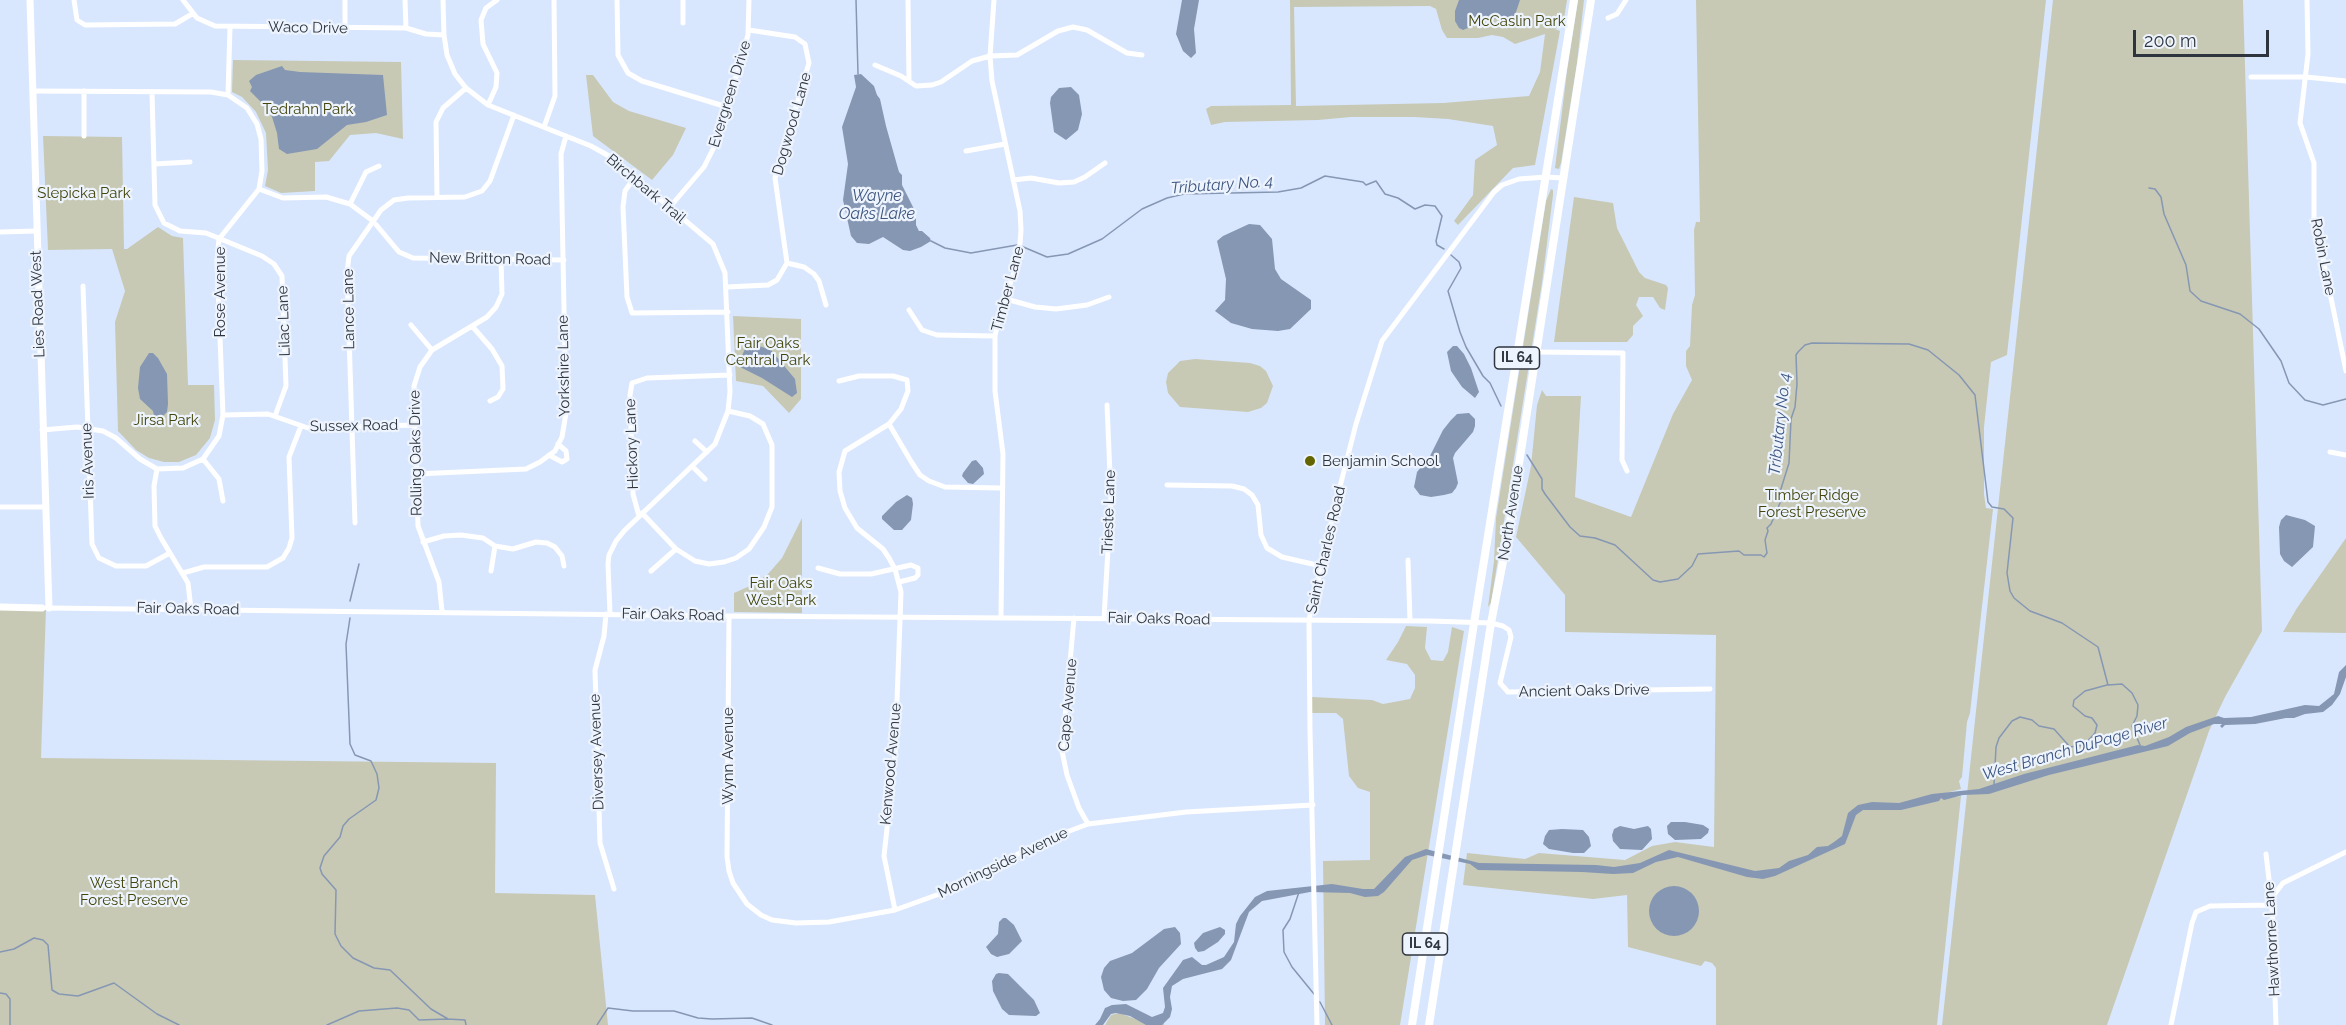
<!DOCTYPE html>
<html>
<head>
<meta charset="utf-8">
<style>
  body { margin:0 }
  #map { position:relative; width:2346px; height:1025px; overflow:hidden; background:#d9e7fe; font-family:Raleway,sans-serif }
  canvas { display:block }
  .scale { position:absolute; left:2133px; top:30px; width:136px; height:27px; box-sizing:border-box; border:3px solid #2f353e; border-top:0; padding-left:8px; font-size:18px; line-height:21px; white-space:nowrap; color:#2f353e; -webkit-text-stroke:4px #eef4fd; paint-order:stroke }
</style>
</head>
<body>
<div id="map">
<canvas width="2346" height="1025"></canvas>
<div class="scale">200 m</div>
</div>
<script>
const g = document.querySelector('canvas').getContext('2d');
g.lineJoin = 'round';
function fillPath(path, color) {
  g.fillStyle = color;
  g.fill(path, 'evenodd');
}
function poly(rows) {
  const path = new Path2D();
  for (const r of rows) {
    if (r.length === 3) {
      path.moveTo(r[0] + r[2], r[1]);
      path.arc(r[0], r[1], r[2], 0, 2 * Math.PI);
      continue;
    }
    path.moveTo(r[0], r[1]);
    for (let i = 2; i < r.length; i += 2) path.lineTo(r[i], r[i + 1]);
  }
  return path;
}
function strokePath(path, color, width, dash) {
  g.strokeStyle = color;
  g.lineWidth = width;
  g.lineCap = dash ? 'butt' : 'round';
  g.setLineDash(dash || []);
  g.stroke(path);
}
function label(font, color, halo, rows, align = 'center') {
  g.font = font + ' Raleway,sans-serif';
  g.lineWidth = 4.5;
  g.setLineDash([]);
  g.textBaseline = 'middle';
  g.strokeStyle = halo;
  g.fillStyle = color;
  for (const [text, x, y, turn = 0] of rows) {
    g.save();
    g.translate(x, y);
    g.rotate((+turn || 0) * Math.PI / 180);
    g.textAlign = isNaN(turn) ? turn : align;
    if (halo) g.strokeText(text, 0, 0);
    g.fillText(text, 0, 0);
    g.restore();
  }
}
fillPath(poly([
  [1290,0,1567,0,1563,25,1555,29,1560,31,1535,165,1513,168,1458,225,1454,221,1473,195,1475,160,1497,145,1493,126,1448,119,1414,117,1351,117,1318,120,1225,122,1211,125,1206,109,1211,106,1291,105],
  [1430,6,1436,9,1442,30,1447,38,1478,38,1492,35,1503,37,1515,44,1545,34,1540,72,1529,96,1443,103,1296,106,1294,7],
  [1578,0,1584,0,1577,63,1561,163,1559,169,1555,168,1567,71],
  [1696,0,2046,0,2007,355,1991,362,1984,427,1984,494,1986,508,1993,509,1970,713,1967,722,1962,777,1959,781,1961,789,1946,793,1949,798,1961,796,1937,1025,1716,1025,1716,968,1712,963,1705,961,1701,966,1628,947,1627,895,1593,899,1463,885,1467,853,1525,859,1539,853,1625,860,1652,846,1675,842,1714,847,1716,635,1565,632,1565,595,1516,537,1531,466,1537,405,1542,390,1546,396,1581,396,1575,497,1631,517,1673,414,1692,380,1686,366,1686,351,1690,346,1692,305,1695,295,1694,230,1696,222,1700,222],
  [2053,0,2243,0,2262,631,2225,697,2209,731,2107,1025,1942,1025],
  [233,60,401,62,403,139,376,133,350,135,329,161,315,162,315,191,281,193,265,186,268,170,266,133,256,112,242,97,232,92],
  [586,75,593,75,613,102,629,111,686,128,673,155,652,180,593,136],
  [43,136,122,137,124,249,127,249,158,227,172,236,183,238,188,385,214,385,215,420,210,438,196,455,179,462,164,462,149,458,136,450,118,431,115,322,125,291,112,249,48,250],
  [1551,189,1553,190,1553,195,1542,283,1491,603,1488,607,1494,561,1496,518,1546,201],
  [1574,197,1613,203,1617,228,1639,272,1645,278,1666,285,1668,288,1665,310,1660,308,1653,297,1639,297,1636,305,1643,316,1633,326,1633,335,1627,342,1554,342],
  [733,316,801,319,801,399,789,413,763,386,736,381],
  [1195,359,1250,363,1260,366,1266,371,1273,386,1267,403,1261,408,1248,412,1180,407,1168,393,1166,382,1168,373,1180,361],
  [802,518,802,613,734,612,734,593,752,585,768,574,782,558],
  [2346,538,2346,633,2283,632,2297,608],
  [0,607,46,608,41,758,496,763,495,893,595,895,608,1025,0,1025],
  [1406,626,1427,627,1425,648,1431,660,1443,661,1448,652,1452,627,1464,631,1400,1025,1325,1025,1323,861,1370,860,1370,792,1358,788,1349,776,1343,719,1336,713,1312,713,1312,697,1372,700,1383,704,1410,699,1415,688,1415,675,1407,664,1386,660,1398,642],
  [1119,1013,1152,1025,1164,1022,1164,1025,1105,1025,1111,1015]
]), '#c7c9b5');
fillPath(poly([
  [1182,0,1199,0,1194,29,1196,53,1191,58,1183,51,1176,34],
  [1459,0,1520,0,1515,15,1511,18,1490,19,1463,30,1459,28,1455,21,1455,11],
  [282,66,285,70,300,72,383,75,387,115,366,122,347,125,317,149,287,154,279,149,277,133,272,117,262,103,250,91,252,87,249,81,256,75],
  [861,74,874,86,877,95,880,99,886,126,899,172,902,175,902,185,916,213,916,225,919,231,922,231,930,238,931,241,921,247,910,251,903,250,883,237,869,244,857,243,851,236,843,200,848,164,842,127,856,87,854,75],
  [1071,87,1079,95,1082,114,1078,130,1066,140,1054,132,1050,103,1051,97,1059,88],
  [1249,224,1260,225,1272,239,1275,269,1281,279,1311,300,1311,309,1290,329,1278,331,1252,329,1231,323,1215,311,1225,300,1226,279,1217,241,1223,236],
  [759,346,771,350,795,379,797,393,792,397,762,378,740,367,740,360,745,349],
  [1453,346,1457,346,1464,354,1471,368,1479,392,1475,398,1462,387,1451,371,1447,352],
  [149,353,153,353,158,358,167,374,168,404,167,412,159,420,154,416,153,411,140,399,138,388,140,367],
  [1469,413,1475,419,1475,426,1473,432,1455,453,1453,458,1458,483,1456,488,1452,493,1444,495,1431,497,1420,495,1414,487,1417,472,1430,456,1443,430,1451,420,1457,414],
  [976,460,983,468,984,474,973,484,968,483,962,476,963,473,972,461],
  [907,495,912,498,913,504,911,520,902,530,894,530,882,519,882,516,896,502],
  [2286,515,2305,520,2315,526,2313,547,2292,567,2284,561,2280,554,2279,527,2281,520],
  [2346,665,2346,677,2340,694,2332,705,2323,712,2305,714,2294,718,2286,718,2255,724,2225,725,2222,728,2220,726,2222,724,2214,724,2190,733,2168,746,2049,775,1989,794,1963,795,1944,800,1941,798,1939,801,1901,810,1863,810,1856,815,1845,844,1775,876,1763,879,1747,877,1678,857,1656,862,1633,873,1613,874,1582,872,1478,870,1470,864,1427,855,1412,860,1384,892,1378,896,1365,897,1350,893,1310,892,1262,901,1249,912,1231,960,1222,969,1183,979,1172,986,1170,997,1172,1009,1170,1017,1162,1025,1146,1025,1130,1016,1116,1013,1111,1014,1103,1025,1095,1025,1100,1019,1105,1008,1112,1005,1126,1004,1152,1017,1163,1013,1165,1007,1163,988,1183,960,1192,957,1202,965,1206,965,1224,957,1234,942,1236,924,1240,916,1255,897,1267,891,1332,884,1363,889,1374,889,1405,857,1426,849,1479,863,1596,865,1614,867,1640,863,1669,850,1755,871,1779,868,1789,861,1808,855,1817,847,1828,846,1834,842,1842,836,1848,813,1858,805,1872,802,1899,803,1932,794,1979,789,2024,774,2138,745,2145,746,2169,737,2186,727,2218,716,2224,718,2251,717,2305,705,2319,706,2334,694,2339,672],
  [1671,822,1685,822,1703,825,1709,829,1708,833,1701,839,1675,840,1668,834,1667,826],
  [1620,826,1634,829,1648,826,1651,829,1652,839,1642,850,1620,849,1613,841,1612,835,1614,829],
  [1562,829,1583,830,1589,837,1591,846,1584,853,1573,853,1549,849,1543,844,1545,836,1549,830],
  [1674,911,25],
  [1003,918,1006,918,1014,925,1022,941,1009,954,997,957,991,954,986,947,998,934,999,922],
  [1175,927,1180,933,1181,944,1159,968,1147,989,1136,1000,1123,1001,1111,998,1104,990,1101,977,1104,968,1110,961,1132,953,1164,929],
  [1220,927,1225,930,1225,934,1218,942,1204,951,1198,952,1195,948,1194,943,1203,933],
  [999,973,1008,974,1034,1000,1040,1013,1036,1016,1009,1015,1002,1009,993,991,992,981,996,974]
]), '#8697b3');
strokePath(poly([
  [856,0,858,74],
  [2149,188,2155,189,2161,197,2164,214,2186,265,2190,291,2201,301,2240,314,2259,329,2281,361,2289,383,2305,400,2323,405,2346,399],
  [931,241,945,248,971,253,1017,245],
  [1021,246,1047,257,1068,254,1102,239,1142,209,1167,198,1184,194,1278,192,1301,188,1325,176,1363,182,1366,185,1376,181,1385,194,1398,198,1415,209,1425,205,1435,206,1442,216,1436,241,1437,245,1444,249],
  [1451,255,1459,262,1461,268,1448,291,1460,332,1466,347,1483,376,1490,383,1501,406],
  [1527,455,1542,479,1542,489,1545,494,1570,527,1580,536,1595,538,1615,545,1653,580,1660,582,1678,579,1692,566,1698,554,1739,551,1744,555,1761,555,1764,557,1767,553,1765,540,1768,531,1767,528,1771,524,1780,503,1780,492,1789,463,1791,419,1795,407,1797,384,1796,355,1798,352,1805,345,1812,343,1909,344,1928,350,1959,375,1975,395,1988,502,1992,507,2004,509,2013,518,2007,573,2010,591,2014,598,2030,611,2062,623,2098,647,2108,685,2122,684,2132,693,2138,705,2137,716,2132,726,2140,745],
  [350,601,359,564],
  [350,618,346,644,350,744,355,755,371,761,377,774,379,788,376,800,349,819,343,826,340,837,324,856,320,868,322,874,336,890,335,934,341,946,353,958,374,968,390,970,431,1009,448,1019,465,1020,466,1025],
  [1994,785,1996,747,1999,738,2012,721,2020,717,2032,720,2039,726,2054,729,2070,747,2084,745,2095,733,2097,725,2092,718,2085,716,2073,706,2074,700,2085,691,2107,685],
  [1299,892,1290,919,1283,930,1284,952,1292,967,1314,994],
  [0,952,14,949,34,938,43,940,48,945,52,990,59,994,78,996,114,983,157,1014,179,1025],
  [0,993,6,994,10,999,10,1025],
  [1320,1002,1332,1025],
  [327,1025,359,1011,397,1008,409,1010,419,1020,448,1019],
  [597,1025,608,1008,633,1011,674,1011,698,1018,712,1019,752,1018,772,1025]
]), '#8697b3', 1.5);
strokePath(poly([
  [74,0,77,20,85,25,175,24,192,14],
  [183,0,197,18,215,26,406,28,426,34,444,35],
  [345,0,345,28],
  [405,0,406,28],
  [443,0,444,35,447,55,455,74,466,88,488,105,591,146,609,156,713,244,725,273,730,392,728,411,715,444,624,531,616,541,609,555,608,564,610,614],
  [617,0,618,55,628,73,642,81,727,107],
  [908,0,909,81],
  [994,0,990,56,992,81,1020,211,1021,230,1019,257,999,317,995,336,995,391,1003,454,1001,617],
  [2307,0,2308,54,2300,123,2314,163,2314,227,2322,254,2346,371],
  [1608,18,1617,14,1626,0],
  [683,23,683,0],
  [875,65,901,76,916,86,932,85,941,82,972,61,990,56,1017,55,1058,31,1073,27,1087,30,1127,53,1142,55],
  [2251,77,2306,77,2346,81],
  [32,91,211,92,228,95,247,108,257,124,261,139,262,171,259,189,219,239,217,261,223,415,219,436,203,459,183,468,157,469,140,459,116,438,103,431,77,427,42,430],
  [152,92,155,205,164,223,180,231,206,233,262,256,274,264,282,276,286,386,275,416],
  [228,95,230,27],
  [488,105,496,87,497,73,483,44,481,20,486,8,497,0],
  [544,127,555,96,554,0],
  [84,136,84,91],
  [966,151,1005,144],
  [154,164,190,162],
  [634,178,625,191,623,207,627,297,632,313,728,312],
  [1013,180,1031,178,1059,183,1074,182,1085,177,1105,163],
  [259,189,283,198,326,197,350,204,373,221,399,252,413,258,564,260],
  [437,197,436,122,443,108,466,88],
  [350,204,366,172,379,166],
  [669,208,704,167,718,139,748,35,749,0],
  [0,232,36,231],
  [787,263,804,267,814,274,819,281,826,305],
  [83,286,92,544,99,558,116,566,146,566,170,553],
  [727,287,768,285,777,280,787,263,775,178,809,63,805,44,795,37,749,30],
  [1006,299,1035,307,1056,309,1087,305,1109,297],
  [909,310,922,330,937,335,995,336],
  [411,325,432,350],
  [472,326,492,349,502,366,503,389,498,397,490,401],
  [1537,352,1623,353,1622,460,1627,471],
  [839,381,859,376,893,376,907,380,908,391,901,409,889,424,845,451,839,472,840,491,845,508,857,528,883,549,889,558,895,569,901,592,895,755,884,856,895,910],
  [223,415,268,414,308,428,414,425],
  [889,424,912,463,920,475,929,481,945,487,1002,488],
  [695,441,707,452],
  [2330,452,2346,455],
  [549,455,562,462,567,459,566,451,558,444],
  [203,459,219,479,223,501],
  [692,466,705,479],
  [157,469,154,486,155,526,161,538,188,583,191,609],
  [416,474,526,469,540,462,555,451,562,437,566,413,561,154,566,136],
  [1167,485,1232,486,1244,489,1252,495,1258,505,1261,535,1267,548,1282,557,1321,566],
  [0,507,44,507],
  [642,513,676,549,695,561,709,564,724,562,736,558,749,549,764,527,772,507,772,445,763,424,750,416,728,411],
  [639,516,633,494,630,395,632,383,647,378,730,375],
  [355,523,347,273,349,256,381,210,394,200,408,198,465,197,482,191,490,181,514,115],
  [423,542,444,536,461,535,483,538,495,546],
  [1408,560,1410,621],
  [818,568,840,574,871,574,911,565,918,568,918,575,915,578,899,582],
  [491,571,495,546,513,549,536,542,547,543,555,547,562,556,564,566],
  [651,571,676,549],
  [183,573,204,567,267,567,283,558,289,548,292,538,289,457,301,426],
  [47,608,729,616,1430,621,1491,623,1503,626,1509,630,1511,637,1500,683,1508,692,1710,689],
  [442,611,439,582,418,526,414,386,420,367,432,350,487,317,496,307,502,294,501,260],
  [606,614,604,636,595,670,600,843,614,889],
  [729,616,727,857,729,871,733,883,747,904,761,915,772,920,796,923,829,922,895,910,945,892,1043,841,1088,824,1186,812,1313,805],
  [1074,618,1062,751,1067,775,1079,808,1088,824],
  [1104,618,1111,497,1107,405],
  [2266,854,2272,905,2276,1025],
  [1317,1025,1310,731,1309,620,1334,510,1356,424,1382,341,1494,192,1502,185,1519,179,1546,177,1563,178],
  [2171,1025,2192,923,2196,912,2210,906,2272,905,2273,896,2283,883,2346,852]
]), '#fff', 5);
strokePath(poly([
  [30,0,49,608],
  [0,607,42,608]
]), '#fff', 7);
strokePath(poly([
  [1412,1025,1474,623,1574,0],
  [1429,1025,1491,623,1507,541,1591,0]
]), '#fff', 8);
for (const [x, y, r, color] of [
  [1310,461,6,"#636500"]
]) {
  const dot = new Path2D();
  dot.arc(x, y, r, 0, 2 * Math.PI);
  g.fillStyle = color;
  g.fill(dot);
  strokePath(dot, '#eef4fd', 2);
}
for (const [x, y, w] of [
  [1517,358,45],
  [1425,944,45]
]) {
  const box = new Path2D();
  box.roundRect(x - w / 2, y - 11, w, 22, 4.5);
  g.fillStyle = '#eef4fd';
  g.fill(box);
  strokePath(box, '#2f353e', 1.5);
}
label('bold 14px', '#2f353e', null, [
  ["IL 64",1517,358],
  ["IL 64",1425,944]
]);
label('15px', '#43450b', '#eef4fd', [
  ["McCaslin Park",1517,21],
  ["Tedrahn Park",308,109],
  ["Slepicka Park",84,193],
  ["Fair Oaks",768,343],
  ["Central Park",768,360],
  ["Jirsa Park",166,420],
  ["Timber Ridge",1812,495],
  ["Forest Preserve",1812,512],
  ["Fair Oaks",781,583],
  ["West Park",781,600],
  ["West Branch",134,883],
  ["Forest Preserve",134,900]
]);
label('15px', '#2f353e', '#eef4fd', [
  ["Waco Drive",308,28,1],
  ["Evergreen Drive",730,94,-73],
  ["Dogwood Lane",792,124,-74],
  ["Birchbark Trail",646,189,40],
  ["Robin Lane",2323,257,79],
  ["New Britton Road",490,259,1],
  ["Timber Lane",1008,289,-75],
  ["Rose Avenue",220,292,-90],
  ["Lies Road West",38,304,-92],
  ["Lance Lane",349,309,-91],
  ["Lilac Lane",284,321,-92],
  ["Yorkshire Lane",564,366,-91],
  ["Sussex Road",354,426,-1],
  ["Hickory Lane",632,444,-92],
  ["Rolling Oaks Drive",416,453,-91],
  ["Iris Avenue",88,461,-92],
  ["Trieste Lane",1109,512,-88],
  ["North Avenue",1511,513,-81],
  ["Saint Charles Road",1326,550,-77],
  ["Fair Oaks Road",188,609,1],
  ["Fair Oaks Road",673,615,1],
  ["Fair Oaks Road",1159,619,1],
  ["Ancient Oaks Drive",1584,691,-1],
  ["Cape Avenue",1068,705,-85],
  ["Diversey Avenue",597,752,-92],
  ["Wynn Avenue",728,756,-90],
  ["Kenwood Avenue",891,764,-85],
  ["Morningside Avenue",1003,863,-26],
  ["Hawthorne Lane",2272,939,-93]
]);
label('15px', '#2f353e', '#eef4fd', [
  ["Benjamin School",1322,461]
], 'left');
label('italic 16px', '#3d5681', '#eef4fd', [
  ["Tributary No. 4",1222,185,-4],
  ["Wayne",877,196],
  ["Oaks Lake",877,214],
  ["Tributary No. 4",1780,424,-84],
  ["West Branch DuPage River",2075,749,-16]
]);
</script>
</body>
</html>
